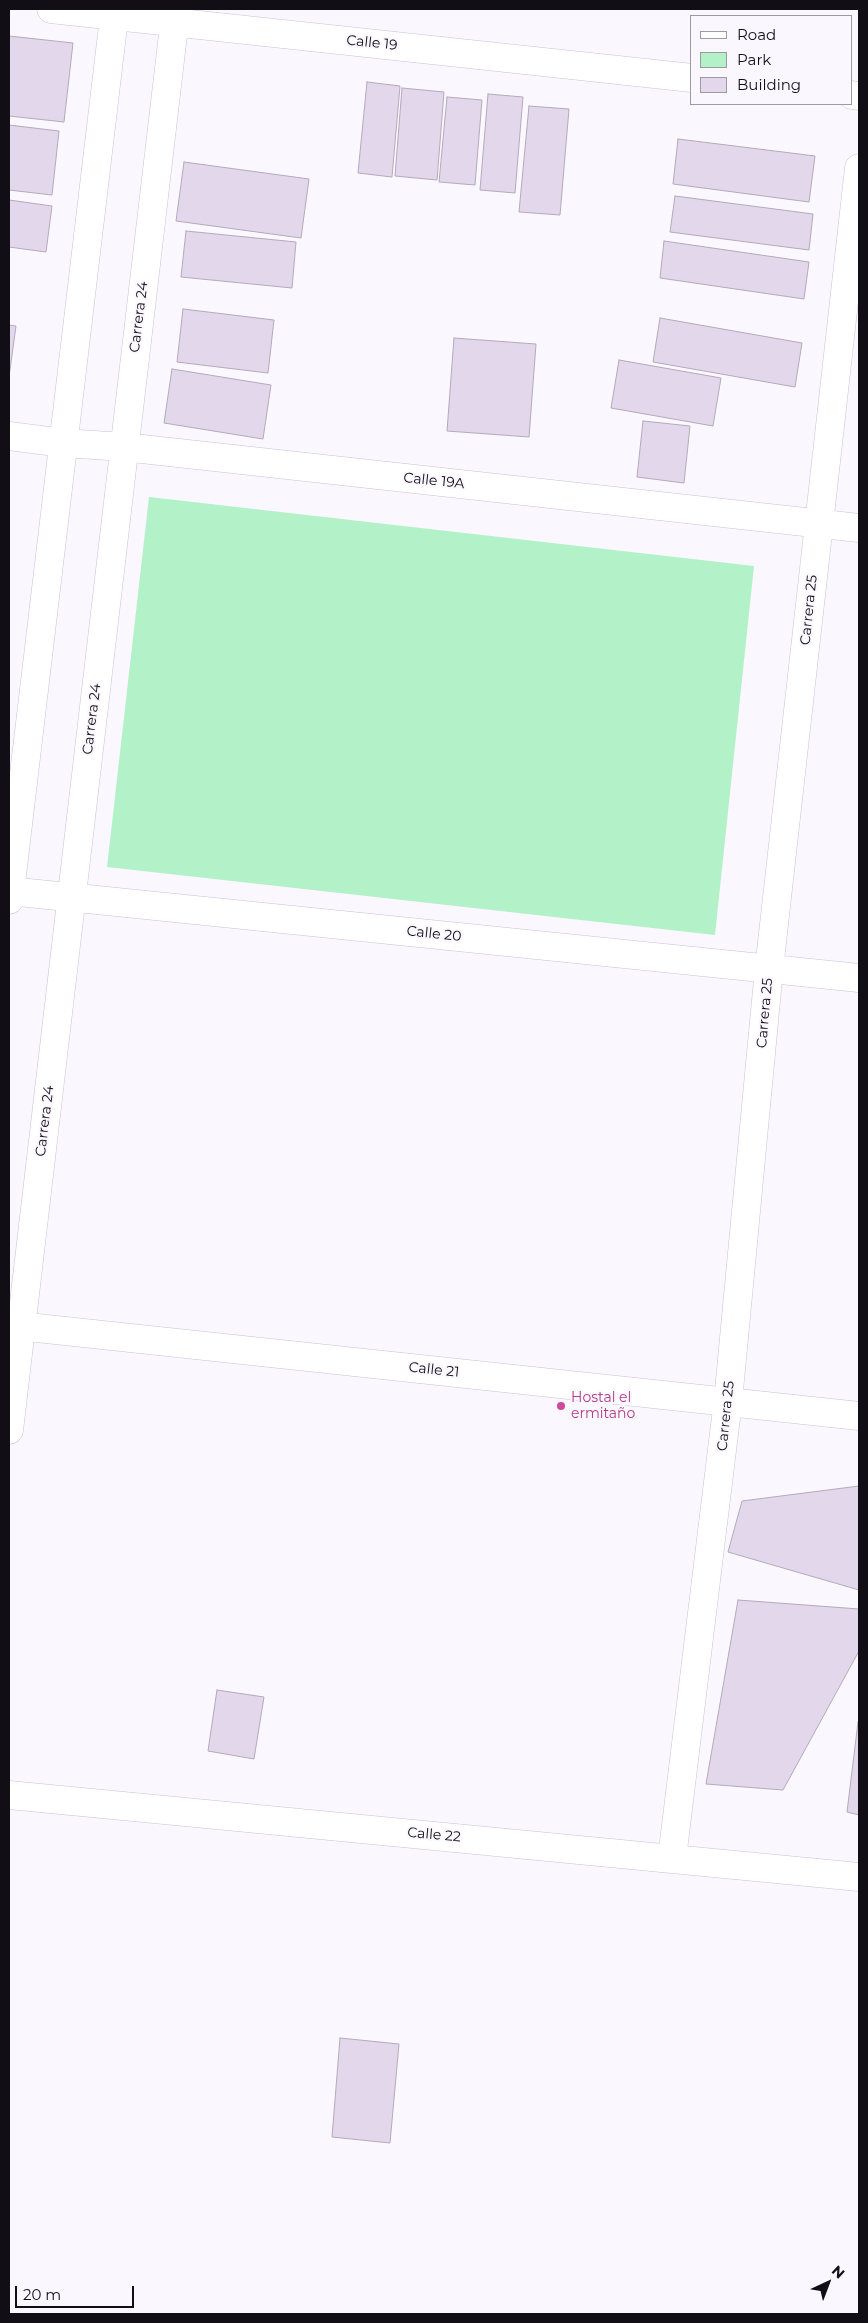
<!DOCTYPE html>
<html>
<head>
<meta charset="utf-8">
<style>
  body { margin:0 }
  #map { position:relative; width:868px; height:2323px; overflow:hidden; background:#fbf7ff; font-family:Montserrat,sans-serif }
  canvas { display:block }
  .frame { position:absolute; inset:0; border:10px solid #120e15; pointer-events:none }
  .legend { position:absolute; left:690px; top:15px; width:162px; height:90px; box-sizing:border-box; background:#fbf7ff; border:1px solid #9e9aa1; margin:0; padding:6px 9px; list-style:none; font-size:15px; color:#120e15 }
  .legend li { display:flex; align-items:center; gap:10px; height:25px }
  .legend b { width:25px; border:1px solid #9e9aa1 }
  .north { position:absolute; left:803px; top:2258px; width:50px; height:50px; -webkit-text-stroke:4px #fbf7ff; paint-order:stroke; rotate:43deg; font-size:14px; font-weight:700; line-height:20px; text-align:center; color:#120e15 }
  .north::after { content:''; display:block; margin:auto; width:18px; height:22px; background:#120e15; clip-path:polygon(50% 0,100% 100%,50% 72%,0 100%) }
  .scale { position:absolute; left:15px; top:2286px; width:119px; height:22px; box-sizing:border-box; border:2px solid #120e15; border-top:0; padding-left:6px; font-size:15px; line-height:18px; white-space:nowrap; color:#120e15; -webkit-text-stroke:4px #fbf7ff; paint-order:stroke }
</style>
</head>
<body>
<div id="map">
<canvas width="868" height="2323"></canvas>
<div class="frame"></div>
<ul class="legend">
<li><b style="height:6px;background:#fff"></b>Road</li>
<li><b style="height:14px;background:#b3f1c8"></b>Park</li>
<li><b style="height:14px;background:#e3d7eb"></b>Building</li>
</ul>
<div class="north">N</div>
<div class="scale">20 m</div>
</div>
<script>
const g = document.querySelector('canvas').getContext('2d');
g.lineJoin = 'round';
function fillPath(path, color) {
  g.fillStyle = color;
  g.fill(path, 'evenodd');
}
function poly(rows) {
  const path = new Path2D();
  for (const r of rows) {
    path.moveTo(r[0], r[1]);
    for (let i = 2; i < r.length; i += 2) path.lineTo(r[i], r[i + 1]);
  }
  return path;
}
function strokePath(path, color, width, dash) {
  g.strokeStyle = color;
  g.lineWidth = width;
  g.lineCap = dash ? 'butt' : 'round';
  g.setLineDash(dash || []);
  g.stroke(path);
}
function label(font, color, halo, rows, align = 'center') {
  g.font = font + ' Montserrat,sans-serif';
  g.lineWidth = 4;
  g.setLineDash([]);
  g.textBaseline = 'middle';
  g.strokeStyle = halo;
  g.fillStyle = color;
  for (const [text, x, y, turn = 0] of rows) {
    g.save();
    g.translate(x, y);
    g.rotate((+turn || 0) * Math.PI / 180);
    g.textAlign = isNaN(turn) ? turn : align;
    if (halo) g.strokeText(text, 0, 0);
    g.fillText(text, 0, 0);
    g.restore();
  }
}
fillPath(poly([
  [149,497,754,566,715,935,107,867]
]), '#b3f1c8');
const building = poly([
  [9,36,73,43,64,122,9,116,9,36],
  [367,82,400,86,392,177,358,173,367,82],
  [402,88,444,92,437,180,395,176,402,88],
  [488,94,523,97,515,193,480,190,488,94],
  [447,97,482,100,475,185,439,182,447,97],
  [529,106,569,109,560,215,519,212,529,106],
  [9,125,59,131,52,195,9,190,9,125],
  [678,139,815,156,809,202,673,184,678,139],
  [184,162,309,179,301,238,176,221,184,162],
  [675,196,813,214,809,250,670,232,675,196],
  [9,200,52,206,46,252,9,247,9,200],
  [186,231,296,242,292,288,181,277,186,231],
  [664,241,809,262,804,299,660,278,664,241],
  [183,309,274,320,268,373,177,362,183,309],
  [660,318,802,343,795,387,653,362,660,318],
  [9,325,16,326,9,377,9,325],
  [454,338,536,344,529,437,447,431,454,338],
  [619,360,721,378,713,426,611,408,619,360],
  [172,369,271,385,263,439,164,423,172,369],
  [643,421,690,426,684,483,637,477,643,421],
  [859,1486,859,1590,728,1552,742,1501,859,1486],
  [738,1600,859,1609,859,1651,783,1790,706,1784,738,1600],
  [217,1690,264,1697,254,1759,208,1751,217,1690],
  [858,1722,859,1722,859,1815,847,1812,858,1722],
  [340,2038,399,2044,390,2143,332,2137,340,2038]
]);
fillPath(building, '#e3d7eb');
strokePath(building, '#b4a9bb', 1);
const minor = poly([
  [51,9,692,78],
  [852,95,859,96],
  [9,436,64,443,124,447,859,528],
  [9,891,859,978],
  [9,900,115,9],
  [9,1325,859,1416],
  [9,1430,176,9],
  [9,1795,859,1877],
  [672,1858,728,1401,769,969,859,168]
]);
strokePath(minor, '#cac0d3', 29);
strokePath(minor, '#fff', 28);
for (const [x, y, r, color] of [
  [561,1406,5,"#d1479c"]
]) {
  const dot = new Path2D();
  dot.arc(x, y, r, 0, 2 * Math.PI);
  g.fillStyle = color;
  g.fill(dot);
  strokePath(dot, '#fbf7ff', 2);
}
label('14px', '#120e15', '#fbf7ff', [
  ["Calle 19",372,43,6],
  ["Carrera 24",139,317,-83],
  ["Calle 19A",434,481,6],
  ["Carrera 25",809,610,-84],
  ["Carrera 24",92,719,-83],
  ["Calle 20",434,934,6],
  ["Carrera 25",765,1013,-85],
  ["Carrera 24",45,1121,-83],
  ["Calle 21",434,1370,6],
  ["Carrera 25",726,1416,-84],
  ["Calle 22",434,1835,5]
]);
label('14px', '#b23c85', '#fbf7ff', [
  ["Hostal el",571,1398],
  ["ermitaño",571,1414]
], 'left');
</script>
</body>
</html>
